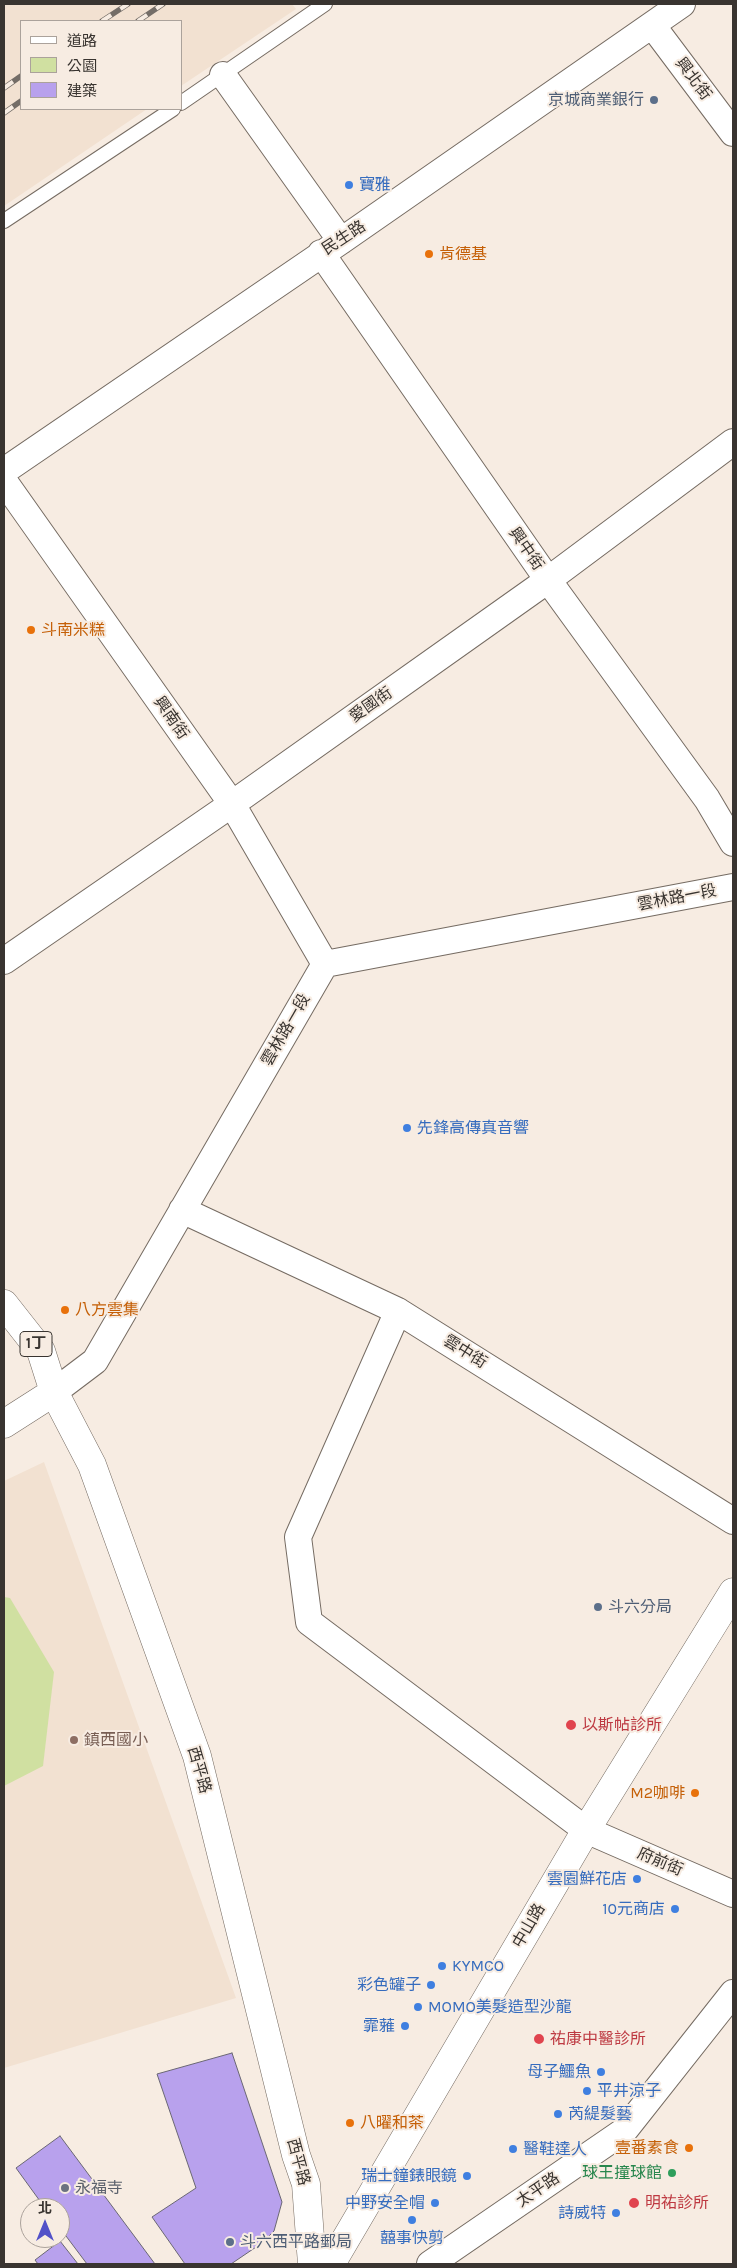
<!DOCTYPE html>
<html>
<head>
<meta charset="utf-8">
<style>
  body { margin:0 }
  #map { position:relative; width:737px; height:2268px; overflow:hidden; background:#f7ece2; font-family:Karla,"Noto Sans TC",sans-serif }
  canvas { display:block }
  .frame { position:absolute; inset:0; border:5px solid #393430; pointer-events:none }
  .legend { position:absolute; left:20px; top:20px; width:162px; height:90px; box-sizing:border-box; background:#f7ece2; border:1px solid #aba29b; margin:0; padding:6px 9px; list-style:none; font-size:15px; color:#393430 }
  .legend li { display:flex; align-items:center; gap:10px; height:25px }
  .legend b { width:25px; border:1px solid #aba29b }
  .north { position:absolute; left:20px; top:2198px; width:50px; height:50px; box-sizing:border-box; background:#f7ece2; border:1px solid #aba29b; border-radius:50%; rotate:0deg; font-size:14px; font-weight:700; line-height:20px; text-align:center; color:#393430 }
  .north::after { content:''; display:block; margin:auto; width:18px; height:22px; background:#5251c8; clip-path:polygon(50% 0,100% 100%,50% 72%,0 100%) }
</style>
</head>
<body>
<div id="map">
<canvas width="737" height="2268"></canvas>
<div class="frame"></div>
<ul class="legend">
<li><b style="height:6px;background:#fff"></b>道路</li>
<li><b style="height:14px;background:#d0e0a1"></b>公園</li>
<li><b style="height:14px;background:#b8a1ed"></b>建築</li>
</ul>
<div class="north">北</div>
</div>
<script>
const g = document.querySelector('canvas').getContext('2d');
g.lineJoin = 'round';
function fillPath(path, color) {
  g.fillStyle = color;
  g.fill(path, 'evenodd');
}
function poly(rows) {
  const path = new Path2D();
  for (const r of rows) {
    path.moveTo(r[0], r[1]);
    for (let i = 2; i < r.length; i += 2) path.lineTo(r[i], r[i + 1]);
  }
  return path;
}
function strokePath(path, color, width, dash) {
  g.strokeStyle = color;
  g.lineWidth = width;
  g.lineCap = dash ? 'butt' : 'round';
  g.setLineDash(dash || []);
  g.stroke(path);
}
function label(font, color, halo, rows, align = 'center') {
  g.font = font + ' Karla,"Noto Sans TC",sans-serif';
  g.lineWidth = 4;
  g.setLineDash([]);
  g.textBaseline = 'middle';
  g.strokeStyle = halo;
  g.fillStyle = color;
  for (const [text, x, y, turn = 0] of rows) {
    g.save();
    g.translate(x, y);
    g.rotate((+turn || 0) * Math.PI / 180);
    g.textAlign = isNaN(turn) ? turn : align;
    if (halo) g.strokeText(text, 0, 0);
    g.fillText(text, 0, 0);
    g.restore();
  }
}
fillPath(poly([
  [4,4,292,4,296,9,181,86,181,21,21,21,21,109,147,109,4,206],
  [44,1462,236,1998,4,2068,4,1481]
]), '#f2e1d1');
fillPath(poly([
  [4,1597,10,1598,54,1672,43,1766,4,1786]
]), '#d0e0a1');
const building = poly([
  [232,2053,282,2202,274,2231,262,2243,231,2264,185,2264,152,2217,196,2188,157,2074,232,2053],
  [60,2136,155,2264,87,2264,60,2228,60,2208,45,2208,16,2168,60,2136],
  [60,2241,78,2264,38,2264,35,2260,60,2241]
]);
fillPath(building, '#b8a1ed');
strokePath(building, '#6a6773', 1);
const lane = poly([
  [181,103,325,4],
  [4,221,173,109]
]);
const street = poly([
  [652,25,733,133],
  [223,75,341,241],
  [321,253,548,580,707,799,733,843],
  [4,471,341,241,682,4],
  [4,481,232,804,325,964],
  [4,961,232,804,548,580,733,442],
  [182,1210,398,1311,733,1521],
  [398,1311,298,1537,309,1622,586,1830,733,1894],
  [54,1392,95,1361,325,964,733,887],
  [430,2264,624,2131,733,1993]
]);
const secondary = poly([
  [54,1392,92,1465,197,1756,296,2155,306,2184,312,2264],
  [331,2264,586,1830,733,1592]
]);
const primary = poly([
  [4,1304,41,1351,54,1392,4,1424]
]);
strokePath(lane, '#756b62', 16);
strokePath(street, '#756b62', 28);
strokePath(secondary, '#756b62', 29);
strokePath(primary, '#756b62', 29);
strokePath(lane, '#fff', 14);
strokePath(street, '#fff', 26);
strokePath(secondary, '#fff', 28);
strokePath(primary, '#fff', 28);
const rail = poly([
  [102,21,128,4],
  [138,21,163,4],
  [4,88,21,76],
  [4,113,21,101]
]);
strokePath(rail, '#746d67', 5.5);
strokePath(rail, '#f7ece2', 4, [11]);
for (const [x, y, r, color] of [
  [654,100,5,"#5c6f8a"],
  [349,185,5,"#3f7fe0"],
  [429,254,5,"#e8710a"],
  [31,630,5,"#e8710a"],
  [407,1128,5,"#3f7fe0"],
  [65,1310,5,"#e8710a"],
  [598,1607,5,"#5c6f8a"],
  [571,1725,6,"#e0444e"],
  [74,1740,5,"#8d6e63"],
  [695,1793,5,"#e8710a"],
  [637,1879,5,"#3f7fe0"],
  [675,1909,5,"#3f7fe0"],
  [442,1966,5,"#3f7fe0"],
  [431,1985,5,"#3f7fe0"],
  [418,2007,5,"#3f7fe0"],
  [405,2026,5,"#3f7fe0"],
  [539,2039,6,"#e0444e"],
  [601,2072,5,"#3f7fe0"],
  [587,2091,5,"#3f7fe0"],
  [558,2114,5,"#3f7fe0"],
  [350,2123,5,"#e8710a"],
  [689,2148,5,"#e8710a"],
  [513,2149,5,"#3f7fe0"],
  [672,2173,5,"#2e9e5b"],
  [467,2176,5,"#3f7fe0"],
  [65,2188,5,"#6b7280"],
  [435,2203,5,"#3f7fe0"],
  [634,2203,6,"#e0444e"],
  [616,2213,5,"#3f7fe0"],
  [412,2220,5,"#3f7fe0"],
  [230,2242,5,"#5c6f8a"]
]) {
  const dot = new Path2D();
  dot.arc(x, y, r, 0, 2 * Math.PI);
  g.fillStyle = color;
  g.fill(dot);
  strokePath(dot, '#f7ece2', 2);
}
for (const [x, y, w] of [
  [36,1344,32]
]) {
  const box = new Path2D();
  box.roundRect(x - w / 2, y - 12.5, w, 25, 4);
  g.fillStyle = '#f7ece2';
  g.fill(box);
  strokePath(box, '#393430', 1);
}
label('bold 15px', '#393430', null, [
  ["1丁",36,1344]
]);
label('16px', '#393430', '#f7ece2', [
  ["興北街",693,79,53],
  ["民生路",344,238,-33],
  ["興中街",526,549,55],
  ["愛國街",371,705,-35],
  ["興南街",171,718,55],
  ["雲林路一段",677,898,-11],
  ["雲林路一段",286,1030,-60],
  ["雲中街",465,1352,32],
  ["西平路",199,1770,74],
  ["府前街",660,1862,23],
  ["中山路",529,1926,-60],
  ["西平路",298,2162,75],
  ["太平路",538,2190,-34]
]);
label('16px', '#4e5e75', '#f7ece2', [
  ["京城商業銀行",644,100,"right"],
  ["斗六分局",608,1607],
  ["斗六西平路郵局",240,2242]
], 'left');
label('16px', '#366cbe', '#f7ece2', [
  ["寶雅",359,185,"left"],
  ["先鋒高傳真音響",417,1128,"left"],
  ["雲園鮮花店",627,1879],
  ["10元商店",665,1909],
  ["KYMCO",452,1966,"left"],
  ["彩色罐子",421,1985],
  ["MOMO美髮造型沙龍",428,2007,"left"],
  ["霏蕥",395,2026],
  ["母子鱷魚",591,2072],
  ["平井涼子",597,2091,"left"],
  ["芮緹髮藝",568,2114,"left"],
  ["醫鞋達人",523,2149,"left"],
  ["瑞士鐘錶眼鏡",457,2176],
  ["中野安全帽",425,2203],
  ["詩威特",606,2213],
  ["囍事快剪",412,2238,"center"]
], 'right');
label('16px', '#c56008', '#f7ece2', [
  ["肯德基",439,254],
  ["斗南米糕",41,630],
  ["八方雲集",75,1310],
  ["M2咖啡",685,1793,"right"],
  ["八曜和茶",360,2123],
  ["壹番素食",679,2148,"right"]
], 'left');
label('16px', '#be3a42', '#f7ece2', [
  ["以斯帖診所",582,1725],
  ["祐康中醫診所",550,2039],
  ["明祐診所",645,2203]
], 'left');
label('16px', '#785e54', '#f7ece2', [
  ["鎮西國小",84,1740]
], 'left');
label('16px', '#27864d', '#f7ece2', [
  ["球王撞球館",662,2173]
], 'right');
label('16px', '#5b616d', '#f7ece2', [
  ["永福寺",75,2188]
], 'left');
</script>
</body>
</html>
